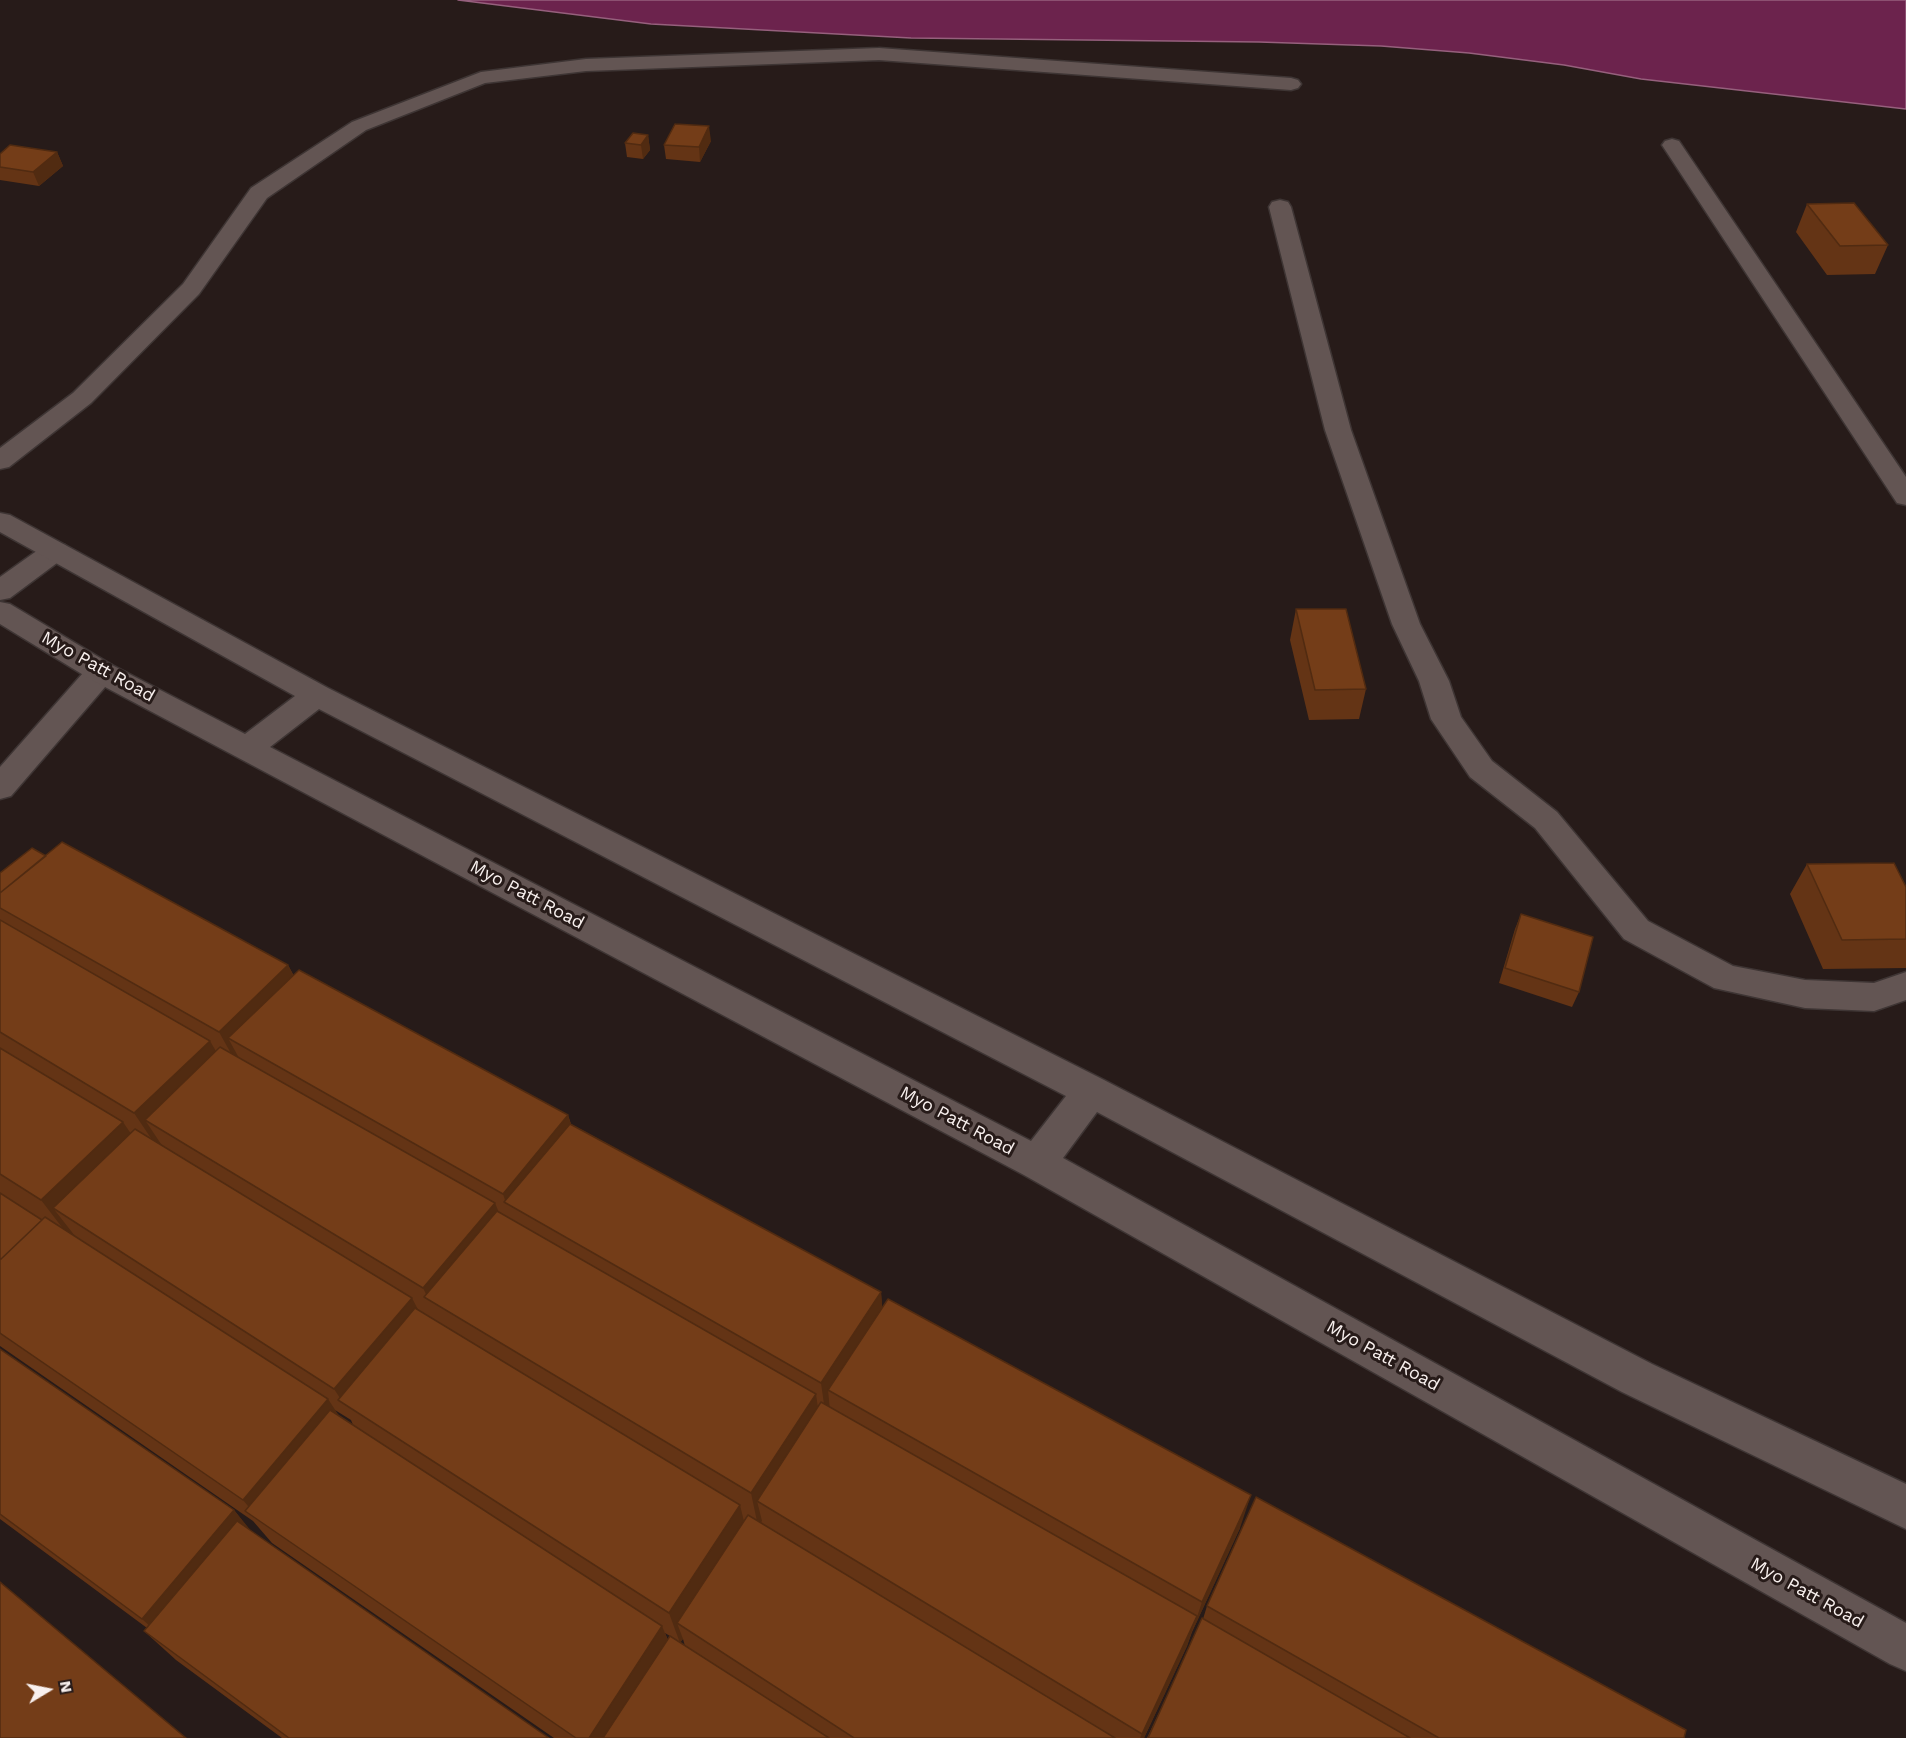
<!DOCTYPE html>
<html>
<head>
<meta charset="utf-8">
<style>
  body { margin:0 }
  #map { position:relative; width:1906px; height:1738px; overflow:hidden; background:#271b19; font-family:"Work Sans",sans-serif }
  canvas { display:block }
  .north { position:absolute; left:18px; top:1660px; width:60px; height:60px; -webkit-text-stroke:4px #271b19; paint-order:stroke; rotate:80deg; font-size:16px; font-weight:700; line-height:24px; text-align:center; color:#f8f0ee }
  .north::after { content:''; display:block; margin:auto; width:21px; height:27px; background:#f8f0ee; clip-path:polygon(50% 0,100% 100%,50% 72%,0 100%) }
</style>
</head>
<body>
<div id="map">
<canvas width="1906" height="1738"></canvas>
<div class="north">N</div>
</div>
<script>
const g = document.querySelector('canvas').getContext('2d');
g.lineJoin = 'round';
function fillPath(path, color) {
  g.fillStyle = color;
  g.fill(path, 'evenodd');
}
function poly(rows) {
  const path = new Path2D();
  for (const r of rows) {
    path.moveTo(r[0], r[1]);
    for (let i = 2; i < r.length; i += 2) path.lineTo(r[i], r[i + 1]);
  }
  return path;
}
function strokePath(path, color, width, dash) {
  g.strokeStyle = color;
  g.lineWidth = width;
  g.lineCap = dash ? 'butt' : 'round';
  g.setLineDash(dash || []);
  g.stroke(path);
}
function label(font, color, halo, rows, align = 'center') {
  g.font = font + ' "Work Sans",sans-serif';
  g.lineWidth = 6;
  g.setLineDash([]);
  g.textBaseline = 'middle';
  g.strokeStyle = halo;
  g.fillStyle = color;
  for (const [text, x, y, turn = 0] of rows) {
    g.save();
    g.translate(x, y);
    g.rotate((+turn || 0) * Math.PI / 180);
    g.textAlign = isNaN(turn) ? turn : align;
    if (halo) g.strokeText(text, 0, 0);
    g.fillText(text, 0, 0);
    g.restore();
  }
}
const water = poly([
  [458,0,1906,0,1906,109,1641,79,1564,65,1469,53,1381,46,1259,42,911,38,651,24,458,0]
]);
fillPath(water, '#6c234d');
strokePath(water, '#96607d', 1.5);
const lane = poly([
  [879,48,1291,78,1298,80,1301,84,1298,88,1291,90,879,60,586,71,485,83,366,130,267,198,199,294,91,403,9,467,0,469,0,448,73,393,183,284,251,188,352,122,481,72,586,59,879,48],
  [1672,139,1679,141,1906,477,1906,505,1897,503,1662,145,1665,141,1672,139],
  [1280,200,1288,202,1291,207,1351,430,1420,624,1449,681,1461,717,1492,761,1557,812,1648,921,1733,966,1805,980,1874,983,1906,972,1906,1000,1874,1011,1805,1008,1714,988,1624,939,1535,828,1470,777,1431,719,1419,681,1392,624,1325,430,1269,207,1272,202,1280,200],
  [101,662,112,665,116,672,112,679,11,796,0,799,0,767,90,665,101,662]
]);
const street = poly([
  [55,542,65,545,69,551,65,557,10,598,0,600,0,577,45,545,55,542]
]);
const secondary = poly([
  [0,513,10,515,328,688,1104,1080,1652,1364,1906,1484,1906,1529,1622,1392,1097,1112,1063,1158,1906,1623,1906,1671,1890,1664,1024,1175,90,679,0,624,0,602,10,604,112,665,245,734,295,696,0,532,0,513],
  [319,709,1066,1096,1031,1141,270,747,319,709]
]);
strokePath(lane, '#3e3534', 3);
strokePath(street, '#3e3534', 3);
strokePath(secondary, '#3e3534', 3);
fillPath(lane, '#635553');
fillPath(street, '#635553');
fillPath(secondary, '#635553');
fillPath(poly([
  [648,135,650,150,643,159,627,157,625,143],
  [711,141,700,162,666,159,664,145],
  [57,152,63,166,39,186,0,180,0,154],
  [1807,204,1888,245,1875,274,1827,275,1796,232],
  [1296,609,1366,689,1359,719,1309,720,1290,640],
  [46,856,288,965,294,976,568,1115,571,1124,881,1292,882,1307,1240,1528,1192,1632,1187,1646,1144,1738,554,1738,272,1543,253,1521,0,1346,0,873],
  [335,1410,351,1420,353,1425,338,1415],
  [665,1633,670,1636,668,1640],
  [683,1639,685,1646,680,1642],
  [1807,864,1906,887,1906,968,1823,969,1790,894],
  [1521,914,1579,992,1572,1007,1499,983,1515,929],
  [0,1349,234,1510,251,1532,549,1738,282,1738,176,1660,144,1631,147,1628,0,1519],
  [1207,1606,1684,1738,1147,1738,1203,1619]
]), '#643415');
fillPath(poly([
  [709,126,711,141,700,162,699,147],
  [648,135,650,150,643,159,641,145],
  [57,152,63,166,39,186,33,172],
  [288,965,309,1007,228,1038,245,1069,242,1073,219,1032],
  [210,1041,234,1082,145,1120,165,1150,161,1153,134,1113],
  [568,1115,581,1156,506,1203,503,1194],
  [123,1122,150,1162,53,1208,75,1236,71,1239,41,1200],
  [495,1203,511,1242,429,1300,423,1288],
  [881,1292,884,1329,828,1390,830,1411,826,1418,821,1383],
  [412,1298,431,1335,344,1404,334,1389],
  [816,1394,821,1429,757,1501,762,1521,758,1526,751,1493],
  [328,1399,351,1434,262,1523,243,1500],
  [1251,1495,1240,1528,1192,1632,1202,1602],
  [740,1505,748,1538,677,1623,683,1639,680,1643,669,1613],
  [234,1510,261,1543,174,1648,142,1619],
  [1197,1616,1187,1646,1144,1738,1140,1738],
  [662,1626,674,1655,621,1738,589,1738]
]), '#512b11');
const building = poly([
  [675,124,709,126,699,147,664,145,675,124],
  [633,133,648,135,641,145,625,143,633,133],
  [10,145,57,152,33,172,0,167,0,154,10,145],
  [1854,203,1888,245,1840,246,1807,204,1854,203],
  [1296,609,1346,609,1366,689,1315,690,1296,609],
  [62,842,288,965,219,1032,0,908,0,893,62,842],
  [32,848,46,856,0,893,0,873,32,848],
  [1894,863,1906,887,1906,939,1842,940,1807,864,1894,863],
  [1521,914,1593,937,1579,992,1505,968,1521,914],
  [0,920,210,1041,134,1113,0,1032,0,920],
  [299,970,568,1115,503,1194,228,1038,299,970],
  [220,1047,495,1203,423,1288,145,1120,220,1047],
  [0,1048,123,1122,41,1200,0,1174,0,1048],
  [570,1124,881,1292,821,1383,504,1202,570,1124],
  [135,1129,412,1298,334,1389,53,1208,135,1129],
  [0,1193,42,1220,0,1260,0,1193],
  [497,1211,816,1394,751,1493,424,1297,497,1211],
  [45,1217,328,1399,243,1500,0,1333,0,1260,45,1217],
  [888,1299,1251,1495,1202,1602,828,1390,888,1299],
  [415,1308,740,1505,669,1613,338,1400,415,1308],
  [0,1349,234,1510,142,1619,0,1514,0,1349],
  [821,1402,1197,1616,1142,1734,757,1501,821,1402],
  [330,1410,662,1626,589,1738,576,1738,245,1511,330,1410],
  [1256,1497,1686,1730,1684,1738,1439,1738,1207,1606,1256,1497],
  [748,1515,1115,1738,854,1738,677,1623,748,1515],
  [237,1521,549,1738,289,1738,144,1631,237,1521],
  [0,1582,186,1738,0,1738,0,1582],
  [1202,1618,1410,1738,1148,1738,1202,1618],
  [670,1636,829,1738,603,1738,670,1636]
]);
fillPath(building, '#743d18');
strokePath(building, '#512b11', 1.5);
label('18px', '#f8f0ee', '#271b19', [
  ["Myo Patt Road",98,667,29],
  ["Myo Patt Road",527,895,28],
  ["Myo Patt Road",957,1121,28],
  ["Myo Patt Road",1383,1356,29],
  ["Myo Patt Road",1807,1593,29]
]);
</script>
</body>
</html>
